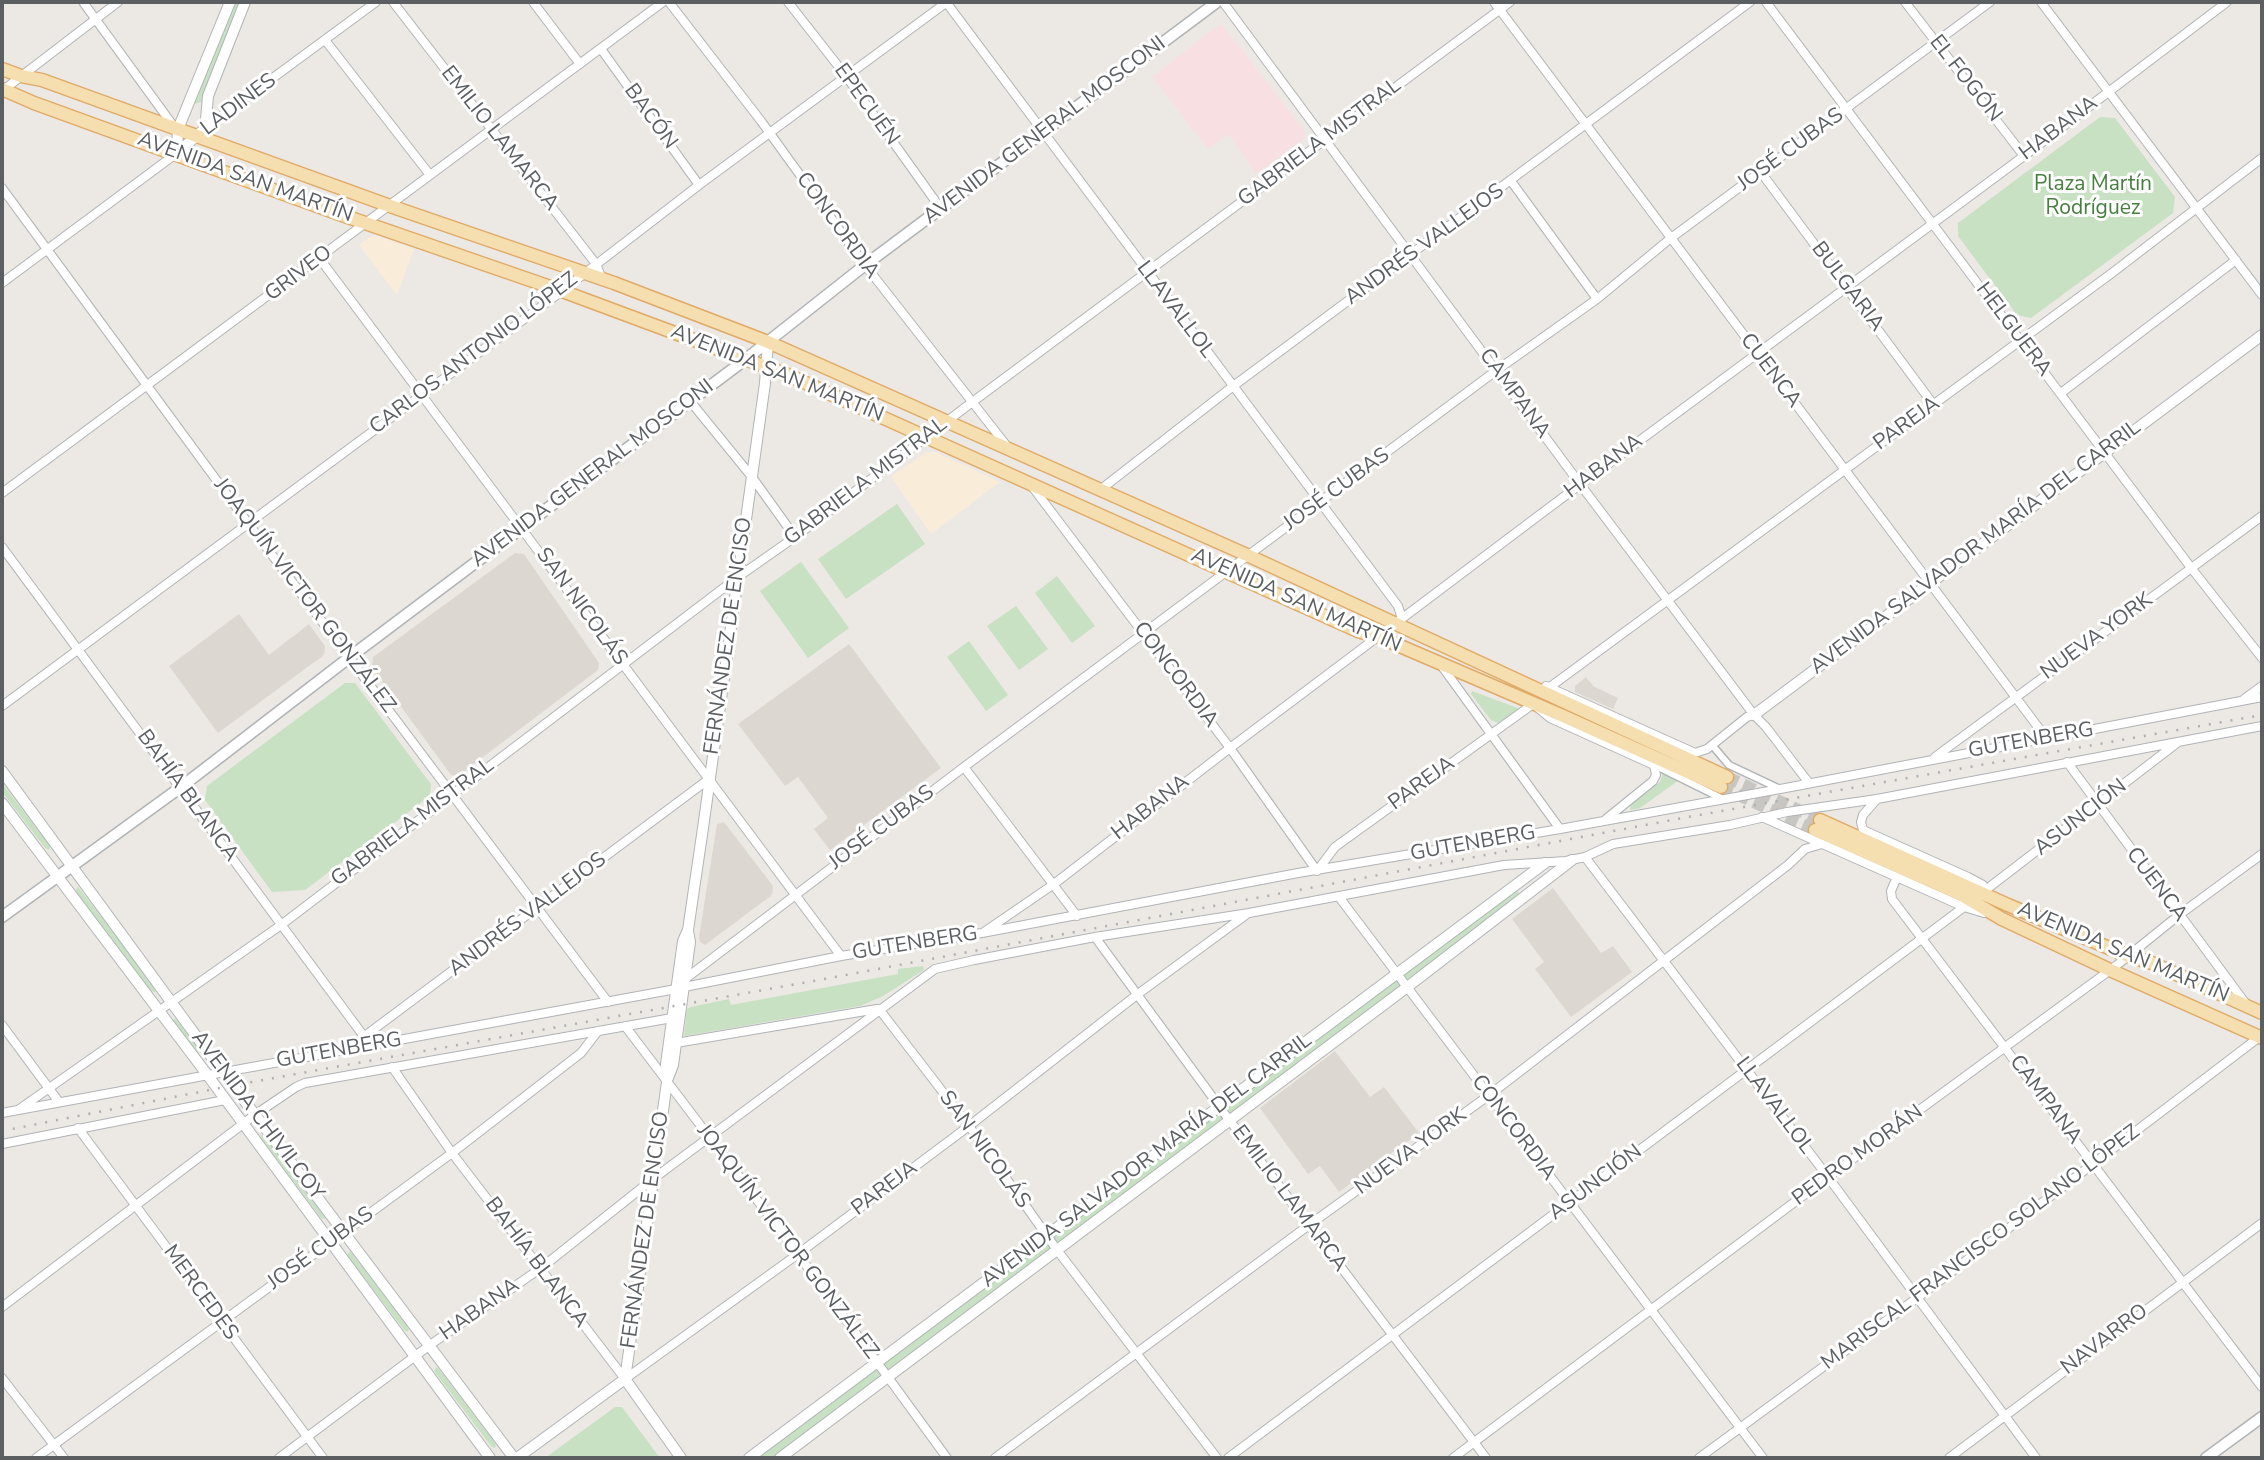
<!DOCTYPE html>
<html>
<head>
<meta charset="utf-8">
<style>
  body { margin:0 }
  #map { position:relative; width:2264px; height:1460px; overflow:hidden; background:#ece8e3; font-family:"Nunito Sans",sans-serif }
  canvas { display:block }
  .frame { position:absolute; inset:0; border:4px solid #5b5f62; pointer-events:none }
</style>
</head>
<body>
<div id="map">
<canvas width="2264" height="1460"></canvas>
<div class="frame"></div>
</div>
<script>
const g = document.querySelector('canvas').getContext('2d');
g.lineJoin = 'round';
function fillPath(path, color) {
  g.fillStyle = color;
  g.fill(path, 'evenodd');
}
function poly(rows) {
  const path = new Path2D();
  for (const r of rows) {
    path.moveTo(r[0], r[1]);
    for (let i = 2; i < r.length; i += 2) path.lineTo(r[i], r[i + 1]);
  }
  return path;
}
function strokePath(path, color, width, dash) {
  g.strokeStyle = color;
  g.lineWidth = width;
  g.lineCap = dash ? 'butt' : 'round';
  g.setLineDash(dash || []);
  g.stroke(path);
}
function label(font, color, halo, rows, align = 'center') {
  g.font = font + ' "Nunito Sans",sans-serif';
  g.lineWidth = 6;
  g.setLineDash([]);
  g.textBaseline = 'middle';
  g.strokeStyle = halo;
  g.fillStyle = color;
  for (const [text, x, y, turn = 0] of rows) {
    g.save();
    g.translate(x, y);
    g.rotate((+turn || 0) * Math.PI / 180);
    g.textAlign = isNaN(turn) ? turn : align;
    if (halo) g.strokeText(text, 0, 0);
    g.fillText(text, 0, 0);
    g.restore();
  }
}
fillPath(poly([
  [377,236,414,249,397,295,359,245,370,237],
  [926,452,935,452,1000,482,931,534,891,477]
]), '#f9edda');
fillPath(poly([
  [515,553,524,554,599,663,598,670,458,776,451,775,372,667,373,657],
  [239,614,269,655,309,624,325,646,324,655,218,733,169,666],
  [849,644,941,768,830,850,814,829,828,818,798,777,785,786,738,724],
  [1586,677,1593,686,1618,698,1613,709,1575,692,1575,686],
  [724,822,773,886,772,895,705,945,700,942,699,937,717,824],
  [1553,888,1601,953,1613,946,1632,972,1571,1017,1535,969,1544,962,1512,919],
  [1335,1051,1370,1097,1384,1087,1419,1133,1339,1192,1320,1166,1308,1174,1260,1108]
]), '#dcd8d1');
fillPath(poly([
  [1221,23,1305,132,1304,138,1256,174,1228,134,1208,149,1152,77]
]), '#f8e0e2');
fillPath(poly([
  [235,2,240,2,202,102,194,104],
  [2100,117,2115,118,2175,197,2173,213,2031,318,2017,315,1958,236,1958,223],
  [897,504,925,544,846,599,818,559],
  [801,562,849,628,808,658,760,591],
  [1057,576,1095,626,1072,643,1035,593],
  [1016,606,1048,649,1019,670,987,626],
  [969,641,1008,695,986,711,947,657],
  [345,683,355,683,427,779,431,784,430,796,305,890,272,892,205,800,207,786],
  [1472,691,1520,709,1498,723,1491,720,1471,694],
  [1663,773,1679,780,1640,808,1630,810,1631,804,1660,782],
  [2,783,50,846,49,850,45,848,2,792],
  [78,887,156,987,155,992,151,991,75,891],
  [1514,887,1523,898,780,1458,749,1458],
  [923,966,924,970,883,996,860,1006,684,1036,687,1009,691,1007,729,999,731,1005,898,974,898,969],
  [175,1018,202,1051,202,1053,197,1052,173,1022],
  [261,1135,265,1135,327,1216,326,1219,321,1218,261,1138],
  [350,1251,409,1328,408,1332,404,1330,347,1255],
  [436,1367,439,1369,496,1444,495,1448,491,1446,434,1371],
  [615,1407,622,1407,660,1458,545,1458]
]), '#c7e1c2');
strokePath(poly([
  [1727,777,1820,820],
  [1721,787,1815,830]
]), '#c8c6c3', 12, [12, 6]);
const pedestrian = poly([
  [1712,745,1729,765,1780,789],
  [1654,765,1723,799]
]);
const minor = poly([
  [83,2,172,124],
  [393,2,596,264,602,279],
  [533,2,580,64],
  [669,2,761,121,865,265,1006,445],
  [788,2,846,76,941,209],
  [946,2,1398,606,1402,619],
  [1223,2,1580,484,1754,715,1766,727,1809,783],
  [1494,2,2047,739],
  [1766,2,2192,569,2262,658],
  [1905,2,2024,156],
  [2041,2,2262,295],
  [325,40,430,175],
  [601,49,699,185],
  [2,91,118,2],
  [209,125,376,2],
  [1760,171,1933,404],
  [1511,181,1597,299],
  [2,188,248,523,608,1002],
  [320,259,841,956],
  [2,283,177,153],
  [2061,393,2236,260],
  [690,401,752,477,795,537],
  [1031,485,1230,748,1317,871],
  [1100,490,1232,387,1750,2],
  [2,493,663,2],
  [2,547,371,1046],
  [1441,665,1560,829],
  [1546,686,1695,753,1707,749,1747,717,1754,715],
  [1550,687,2112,273,2262,158],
  [2244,699,2262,686],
  [2,706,562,291,699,185,947,2],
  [1935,757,2262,516],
  [2067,762,2246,1004],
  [964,767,1077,916],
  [1877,799,1863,815,1861,822,1863,830,1968,877,1983,885,1983,892,2177,743],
  [1762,817,1964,907,1984,913],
  [1585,857,1828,1177,2036,1458],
  [1317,871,1335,847,1533,704,1550,718,1654,765,1656,775,1653,781,1606,819],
  [1897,877,1891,891,1892,899,2262,1387],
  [1339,897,1763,1458],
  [984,932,1054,884,1230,748,1550,507,2024,156,2227,2],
  [1095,937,1230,1121,1486,1458],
  [685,979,964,767,1497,370,1597,299,1671,238,1990,2],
  [684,987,841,956,982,933,1298,873,1560,829,1791,787,2262,697],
  [879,1009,969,1126,1057,1250,1217,1458],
  [2,1025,59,1102],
  [625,1026,798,1254,947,1458],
  [676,1043,877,1009],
  [350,1047,709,779],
  [392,1067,452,1153,625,1379,798,1254,969,1126,1138,994,1247,914],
  [18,1110,281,925,738,577,795,537,971,403,1510,2],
  [2,1113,676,989],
  [78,1128,323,1458],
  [2,1144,225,1100],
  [2,1307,256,1114,296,1087,305,1083,672,1018],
  [2,1378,64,1458],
  [36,1458,452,1153,581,1053,598,1031],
  [279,1458,430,1345,541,1268,653,1179,935,969,974,960,1095,937,1249,913,1504,865,1566,861,1585,857,1613,844,1730,825,1787,812,1877,799,2262,726],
  [995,1458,1309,1225,1488,1096,1788,865,1805,849,1822,844],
  [1228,1458,1964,907],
  [1453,1458,1828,1177,2117,965,2179,915,2262,854],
  [1699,1458,1917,1298,2262,1035],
  [1949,1458,2262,1223]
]);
const tertiary = poly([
  [177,153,209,125,206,119,208,96,245,2],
  [177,153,178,129,230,2],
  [1754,715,2262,335],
  [2,771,213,1059,514,1458],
  [2,803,200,1065,490,1458],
  [668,1078,673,1065,690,942,688,931],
  [625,1379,667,1082,666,1064,683,941,688,930,703,828,765,383,768,342],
  [625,1379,681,1458],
  [517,1458,625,1379],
  [749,1458,1545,863],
  [780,1458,1406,988,1572,860]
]);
const secondary = poly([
  [2,917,181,787,350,657,746,359,865,265,1217,2],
  [2206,1458,2262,1417]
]);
const primary = poly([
  [2,69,21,76,42,80,390,206,614,283,768,342,1247,555,1727,777],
  [2,89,34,103,342,215,562,291,788,375,1358,631,1379,637,1563,716,1721,787],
  [1820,820,2008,905,2128,956,2152,963,2262,1013],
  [1815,830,1960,894,2002,919,2110,970,2262,1038]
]);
strokePath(pedestrian, '#b0b4b7', 9);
strokePath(minor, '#b0b4b7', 10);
strokePath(tertiary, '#b0b4b7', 12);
strokePath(secondary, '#afb3b6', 13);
strokePath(primary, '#e0aa67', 15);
strokePath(pedestrian, '#fff', 6);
strokePath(minor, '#fff', 8);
strokePath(tertiary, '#fff', 10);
strokePath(secondary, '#fff', 10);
strokePath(primary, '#f5deaf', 12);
strokePath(poly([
  [2,1131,235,1085,819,980,1688,817,2262,715]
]), '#afb0b0', 2.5, [2, 9]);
label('21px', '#5b5f62', '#fff', [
  ["EL FOGÓN",1965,79,52],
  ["LADINES",239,105,-37],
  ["EPECUÉN",866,105,54],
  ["BACÓN",650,117,54],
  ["HABANA",2059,129,-37],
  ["AVENIDA GENERAL MOSCONI",1045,131,-37],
  ["EMILIO LAMARCA",499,139,52],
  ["GABRIELA MISTRAL",1320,143,-37],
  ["JOSÉ CUBAS",1791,150,-36],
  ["AVENIDA SAN MARTÍN",245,178,20],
  ["CONCORDIA",837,226,54],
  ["ANDRÉS VALLEJOS",1425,245,-36],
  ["GRIVEO",299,274,-37],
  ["BULGARIA",1847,287,53],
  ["LLAVALLOL",1175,310,53],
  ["HELGUERA",2013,330,53],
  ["CARLOS ANTONIO LÓPEZ",474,354,-37],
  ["CUENCA",1770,371,53],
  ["AVENIDA SAN MARTÍN",777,374,22],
  ["CAMPANA",1514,394,54],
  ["PAREJA",1907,424,-36],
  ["HABANA",1604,467,-37],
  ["AVENIDA GENERAL MOSCONI",593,474,-37],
  ["GABRIELA MISTRAL",866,482,-37],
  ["JOSÉ CUBAS",1337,490,-36],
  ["AVENIDA SALVADOR MARÍA DEL CARRIL",1976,548,-37],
  ["JOAQUÍN VICTOR GONZÁLEZ",304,596,53],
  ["AVENIDA SAN MARTÍN",1296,601,24],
  ["SAN NICOLÁS",581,607,54],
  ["FERNÁNDEZ DE ENCISO",729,636,-82],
  ["NUEVA YORK",2097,637,-36],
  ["CONCORDIA",1175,675,53],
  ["GUTENBERG",2031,741,-10],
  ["PAREJA",1422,784,-36],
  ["BAHÍA BLANCA",187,796,54],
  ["HABANA",1151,808,-38],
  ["ASUNCIÓN",2081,818,-38],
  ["GABRIELA MISTRAL",413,823,-37],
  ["JOSÉ CUBAS",882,828,-37],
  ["GUTENBERG",1473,844,-10],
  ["CUENCA",2156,885,53],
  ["ANDRÉS VALLEJOS",528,915,-37],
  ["GUTENBERG",915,944,-9],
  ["AVENIDA SAN MARTÍN",2123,953,23],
  ["GUTENBERG",339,1051,-10],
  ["CAMPANA",2045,1100,53],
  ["LLAVALLOL",1774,1106,53],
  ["AVENIDA CHIVILCOY",257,1116,53],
  ["CONCORDIA",1513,1128,53],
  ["SAN NICOLÁS",984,1150,54],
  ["NUEVA YORK",1411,1152,-36],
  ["PEDRO MORÁN",1858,1156,-36],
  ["AVENIDA SALVADOR MARÍA DEL CARRIL",1147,1161,-37],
  ["ASUNCIÓN",1596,1183,-37],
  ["PAREJA",885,1189,-37],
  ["EMILIO LAMARCA",1289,1199,53],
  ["FERNÁNDEZ DE ENCISO",646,1230,-82],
  ["JOAQUÍN VICTOR GONZÁLEZ",787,1242,53],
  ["MARISCAL FRANCISCO SOLANO LÓPEZ",1981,1248,-37],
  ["JOSÉ CUBAS",321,1249,-36],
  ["BAHÍA BLANCA",536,1263,53],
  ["MERCEDES",200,1293,54],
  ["HABANA",480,1310,-35],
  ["NAVARRO",2105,1340,-37]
]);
label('21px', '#467e3e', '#fff', [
  ["Plaza Martín",2093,185],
  ["Rodríguez",2093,209]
]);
</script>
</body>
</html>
